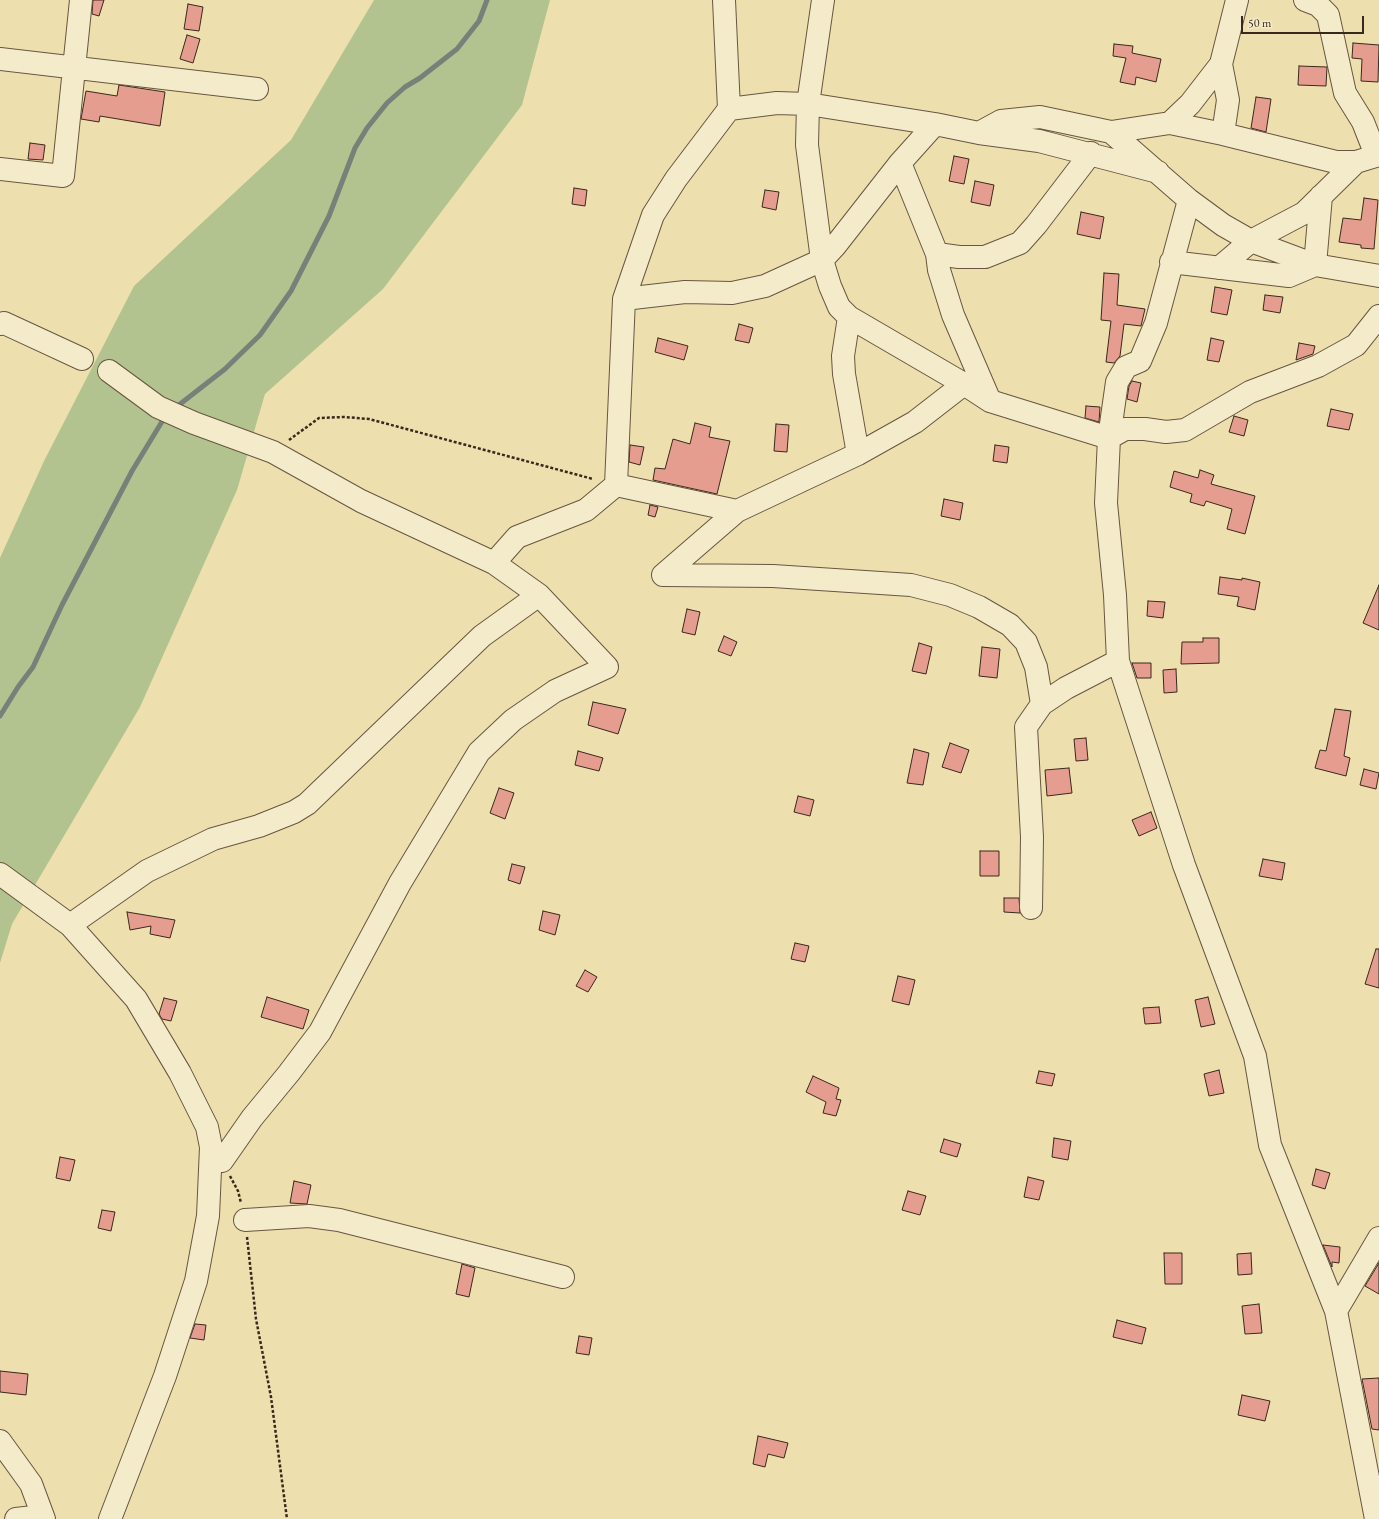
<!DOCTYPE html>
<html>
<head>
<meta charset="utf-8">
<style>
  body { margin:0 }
  #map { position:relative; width:1379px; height:1519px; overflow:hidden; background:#eee0ae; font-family:"EB Garamond",serif }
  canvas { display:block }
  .scale { position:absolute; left:1241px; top:16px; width:123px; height:18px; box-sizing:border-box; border:2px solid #3a281d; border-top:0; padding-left:5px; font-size:12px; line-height:14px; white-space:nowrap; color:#3a281d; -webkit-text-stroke:3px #f4ebca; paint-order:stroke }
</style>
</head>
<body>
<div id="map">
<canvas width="1379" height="1519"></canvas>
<div class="scale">50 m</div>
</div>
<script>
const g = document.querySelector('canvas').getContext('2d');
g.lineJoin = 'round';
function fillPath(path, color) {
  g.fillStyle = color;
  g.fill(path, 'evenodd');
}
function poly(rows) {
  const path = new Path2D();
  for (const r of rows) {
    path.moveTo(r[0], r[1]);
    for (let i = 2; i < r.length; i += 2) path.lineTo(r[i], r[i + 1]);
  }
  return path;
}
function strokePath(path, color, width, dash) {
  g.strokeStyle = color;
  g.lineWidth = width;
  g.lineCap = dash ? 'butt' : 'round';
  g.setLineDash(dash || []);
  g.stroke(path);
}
fillPath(poly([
  [374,0,550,0,522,105,383,289,265,394,237,490,140,707,12,924,0,963,0,558,44,461,134,286,291,140]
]), '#b2c38f');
strokePath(poly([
  [175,408,225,369,260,335,291,291,329,216,355,148,367,128,387,103,405,87,420,78,457,49,479,21,487,0],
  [0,716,18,687,33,667,62,605,132,471,166,415]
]), '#778079', 5);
const building = poly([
  [93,0,104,0,99,16,92,14,93,0],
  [188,4,203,7,199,31,184,29,188,4],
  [187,35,200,39,193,63,180,59,187,35],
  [1353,43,1379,45,1378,82,1361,81,1362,59,1352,58,1353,43],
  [1114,44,1133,46,1132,53,1161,59,1156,82,1136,77,1135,85,1120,82,1126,58,1113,56,1114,44],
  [1299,66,1327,67,1326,86,1298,85,1299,66],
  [119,85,165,92,160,126,100,116,99,122,81,119,86,91,117,96,119,85],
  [1256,97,1271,99,1266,132,1251,128,1256,97],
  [30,143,45,145,43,160,28,159,30,143],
  [954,156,969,159,964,184,949,181,954,156],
  [975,181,994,185,990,206,971,202,975,181],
  [574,188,587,190,585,206,572,204,574,188],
  [765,190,779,192,776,210,762,207,765,190],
  [1364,198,1378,200,1374,249,1361,248,1361,245,1339,242,1343,218,1361,220,1364,198],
  [1081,212,1104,217,1100,239,1077,234,1081,212],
  [1104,273,1119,274,1117,305,1145,309,1141,326,1124,324,1120,356,1114,363,1106,362,1111,321,1101,320,1104,273],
  [1215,287,1232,290,1227,315,1211,312,1215,287],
  [1265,295,1283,297,1280,313,1263,310,1265,295],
  [739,324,753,328,749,343,735,340,739,324],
  [658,338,688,346,684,360,655,352,658,338],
  [1211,338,1224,341,1219,362,1207,360,1211,338],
  [1299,343,1315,346,1313,354,1296,360,1299,343],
  [1132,381,1141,383,1137,402,1127,399,1129,386,1132,381],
  [1086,406,1100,407,1099,422,1085,418,1086,406],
  [1331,409,1353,414,1349,430,1327,426,1331,409],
  [1234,416,1248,420,1244,436,1229,432,1234,416],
  [695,423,711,427,709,437,730,441,717,494,653,480,655,468,665,469,673,439,690,444,695,423],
  [776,424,789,425,787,452,774,451,776,424],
  [630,445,644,447,640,465,629,462,630,445],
  [995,445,1009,447,1007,463,993,461,995,445],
  [1200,470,1214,475,1211,484,1255,496,1245,534,1227,529,1232,509,1206,501,1204,506,1190,502,1192,494,1170,487,1174,471,1198,478,1200,470],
  [944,499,963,503,960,520,941,516,944,499],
  [650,505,658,507,655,517,648,515,650,505],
  [1220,577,1242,580,1242,578,1260,582,1255,610,1237,606,1239,597,1218,594,1220,577],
  [1379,585,1379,630,1363,623,1379,585],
  [1148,601,1165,602,1163,618,1147,616,1148,601],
  [687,609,700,612,695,635,682,632,687,609],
  [724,636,737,642,731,656,718,651,724,636],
  [1203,638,1219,638,1219,663,1181,664,1182,642,1203,642,1203,638],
  [919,643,932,647,926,674,912,671,919,643],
  [982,647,1000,649,997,678,979,676,982,647],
  [1132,663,1151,663,1151,678,1137,678,1132,663],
  [1176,669,1177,692,1164,693,1163,670,1176,669],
  [593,702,626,709,618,734,588,725,593,702],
  [1335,709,1351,711,1344,756,1350,758,1346,776,1315,768,1320,750,1326,751,1335,709],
  [1086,738,1088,760,1076,761,1074,739,1086,738],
  [950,743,969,750,961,773,942,767,950,743],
  [914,749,929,753,923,785,907,783,914,749],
  [578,751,603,758,599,771,575,765,578,751],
  [1069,768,1072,793,1047,796,1045,770,1069,768],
  [1364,769,1379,773,1376,789,1360,785,1364,769],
  [499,788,514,793,505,819,490,813,499,788],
  [798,796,814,800,810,816,794,812,798,796],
  [1151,812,1157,828,1139,836,1132,820,1151,812],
  [980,851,999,851,999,876,980,876,980,851],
  [1263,859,1285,863,1282,880,1259,876,1263,859],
  [512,864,525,867,520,884,508,880,512,864],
  [1004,898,1019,898,1020,913,1004,912,1004,898],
  [543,911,560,915,555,935,539,930,543,911],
  [127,912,175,920,170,938,150,934,151,926,130,930,127,912],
  [795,943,809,946,805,962,791,959,795,943],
  [1376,949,1379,949,1379,988,1365,984,1376,949],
  [585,970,597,977,588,992,576,986,585,970],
  [898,976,915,980,909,1005,892,1001,898,976],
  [267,997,309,1010,303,1029,261,1017,267,997],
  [1208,997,1215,1024,1201,1027,1195,1000,1208,997],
  [164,998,177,1001,171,1021,162,1019,159,1014,164,998],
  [1159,1007,1161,1023,1145,1024,1143,1008,1159,1007],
  [1219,1070,1224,1093,1209,1096,1204,1074,1219,1070],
  [1039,1071,1055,1074,1052,1086,1036,1083,1039,1071],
  [813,1076,839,1088,836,1099,841,1100,836,1116,823,1113,826,1102,806,1092,813,1076],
  [1054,1138,1071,1141,1068,1160,1052,1157,1054,1138],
  [944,1139,961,1144,957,1157,940,1152,944,1139],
  [60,1157,75,1160,70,1181,56,1178,60,1157],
  [1316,1169,1330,1173,1325,1189,1312,1185,1316,1169],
  [1028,1177,1044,1181,1039,1200,1024,1197,1028,1177],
  [294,1181,311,1185,307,1204,290,1203,294,1181],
  [908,1191,926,1196,920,1215,902,1210,908,1191],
  [102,1210,115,1212,111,1231,98,1228,102,1210],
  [1323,1245,1340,1247,1339,1263,1332,1262,1332,1267,1323,1245],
  [1164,1253,1182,1253,1182,1284,1165,1284,1164,1253],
  [1251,1253,1252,1274,1238,1275,1237,1254,1251,1253],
  [1379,1263,1379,1294,1365,1286,1379,1263],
  [462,1264,475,1268,469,1297,456,1294,462,1264],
  [1259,1304,1262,1333,1245,1334,1242,1306,1259,1304],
  [1117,1320,1146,1328,1142,1344,1113,1337,1117,1320],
  [195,1324,206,1325,204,1340,190,1338,195,1324],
  [579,1336,592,1338,589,1355,576,1353,579,1336],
  [0,1371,28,1374,26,1395,0,1392,0,1371],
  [1379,1378,1379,1430,1372,1429,1362,1379,1379,1378],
  [1242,1395,1270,1401,1265,1421,1238,1415,1242,1395],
  [758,1436,788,1443,784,1458,768,1454,765,1467,753,1464,758,1436]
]);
fillPath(building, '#e49d8e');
strokePath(building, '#3a281d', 1);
const minor = poly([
  [1305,0,1318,5,1328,15,1345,93,1363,122,1376,155],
  [0,59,257,89],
  [729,109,777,103,808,104,935,124,979,133,1039,141,1158,172],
  [1170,123,1223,134,1336,162,1356,162,1379,155],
  [935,124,900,163,835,246,822,260,830,286,839,307,849,317,964,384],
  [1111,132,1189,200,1223,225,1251,241,1315,265,1379,276],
  [979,133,1001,121,1040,117,1111,132,1170,123,1190,104,1221,64],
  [1223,134,1228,100,1221,64,1237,0],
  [900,163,937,254,939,270,953,315,990,401],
  [0,169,63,176,81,0],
  [1189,200,1156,323,1140,361,1126,367,1117,382,1109,438,1106,503,1115,595,1118,661,1184,865,1255,1056,1270,1145,1336,1311,1376,1519],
  [937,254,959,257,985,257,1020,243,1036,225,1091,153],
  [1171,262,1289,276,1315,265,1321,196],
  [1219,268,1251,241,1304,213,1356,162],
  [624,299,685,292,732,293,765,286,822,260,807,145,808,104,823,0],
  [849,317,843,356,844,374,858,454],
  [0,324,4,323,82,359],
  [109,371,158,407,194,423,273,452,361,501,494,563,539,595,607,667,555,691,513,720,479,752,400,883,320,1032,289,1073,252,1118,222,1161],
  [616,485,737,511,858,454,915,422,964,384,990,401,1109,438,1125,429,1145,429,1166,432,1185,430,1250,392,1318,366,1356,345,1379,316],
  [494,563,517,537,586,510,616,485,624,299,653,215,676,179,729,109,724,0],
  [663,575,773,576,911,585,950,595,979,607,1010,625,1026,642,1036,667,1042,704],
  [663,575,737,511],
  [0,874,70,925,136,999,180,1073,207,1127,211,1147,208,1216,196,1281,165,1376,110,1519],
  [1031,908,1032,837,1026,727,1042,704,1066,688,1118,661],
  [70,925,147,871,213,839,259,826,294,812,307,804,482,636,539,595],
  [245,1220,309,1216,339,1220,563,1277],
  [1336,1311,1379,1238],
  [0,1441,31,1484,44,1519],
  [16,1519,42,1516]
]);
strokePath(minor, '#675641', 24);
strokePath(poly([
  [289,440,319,418,344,417,369,419,593,479],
  [230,1176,238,1191,241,1203],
  [247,1237,256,1319,271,1397,287,1519]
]), '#3a281d', 2.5, [3, 2]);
strokePath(minor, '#f4ebca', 22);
</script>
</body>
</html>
